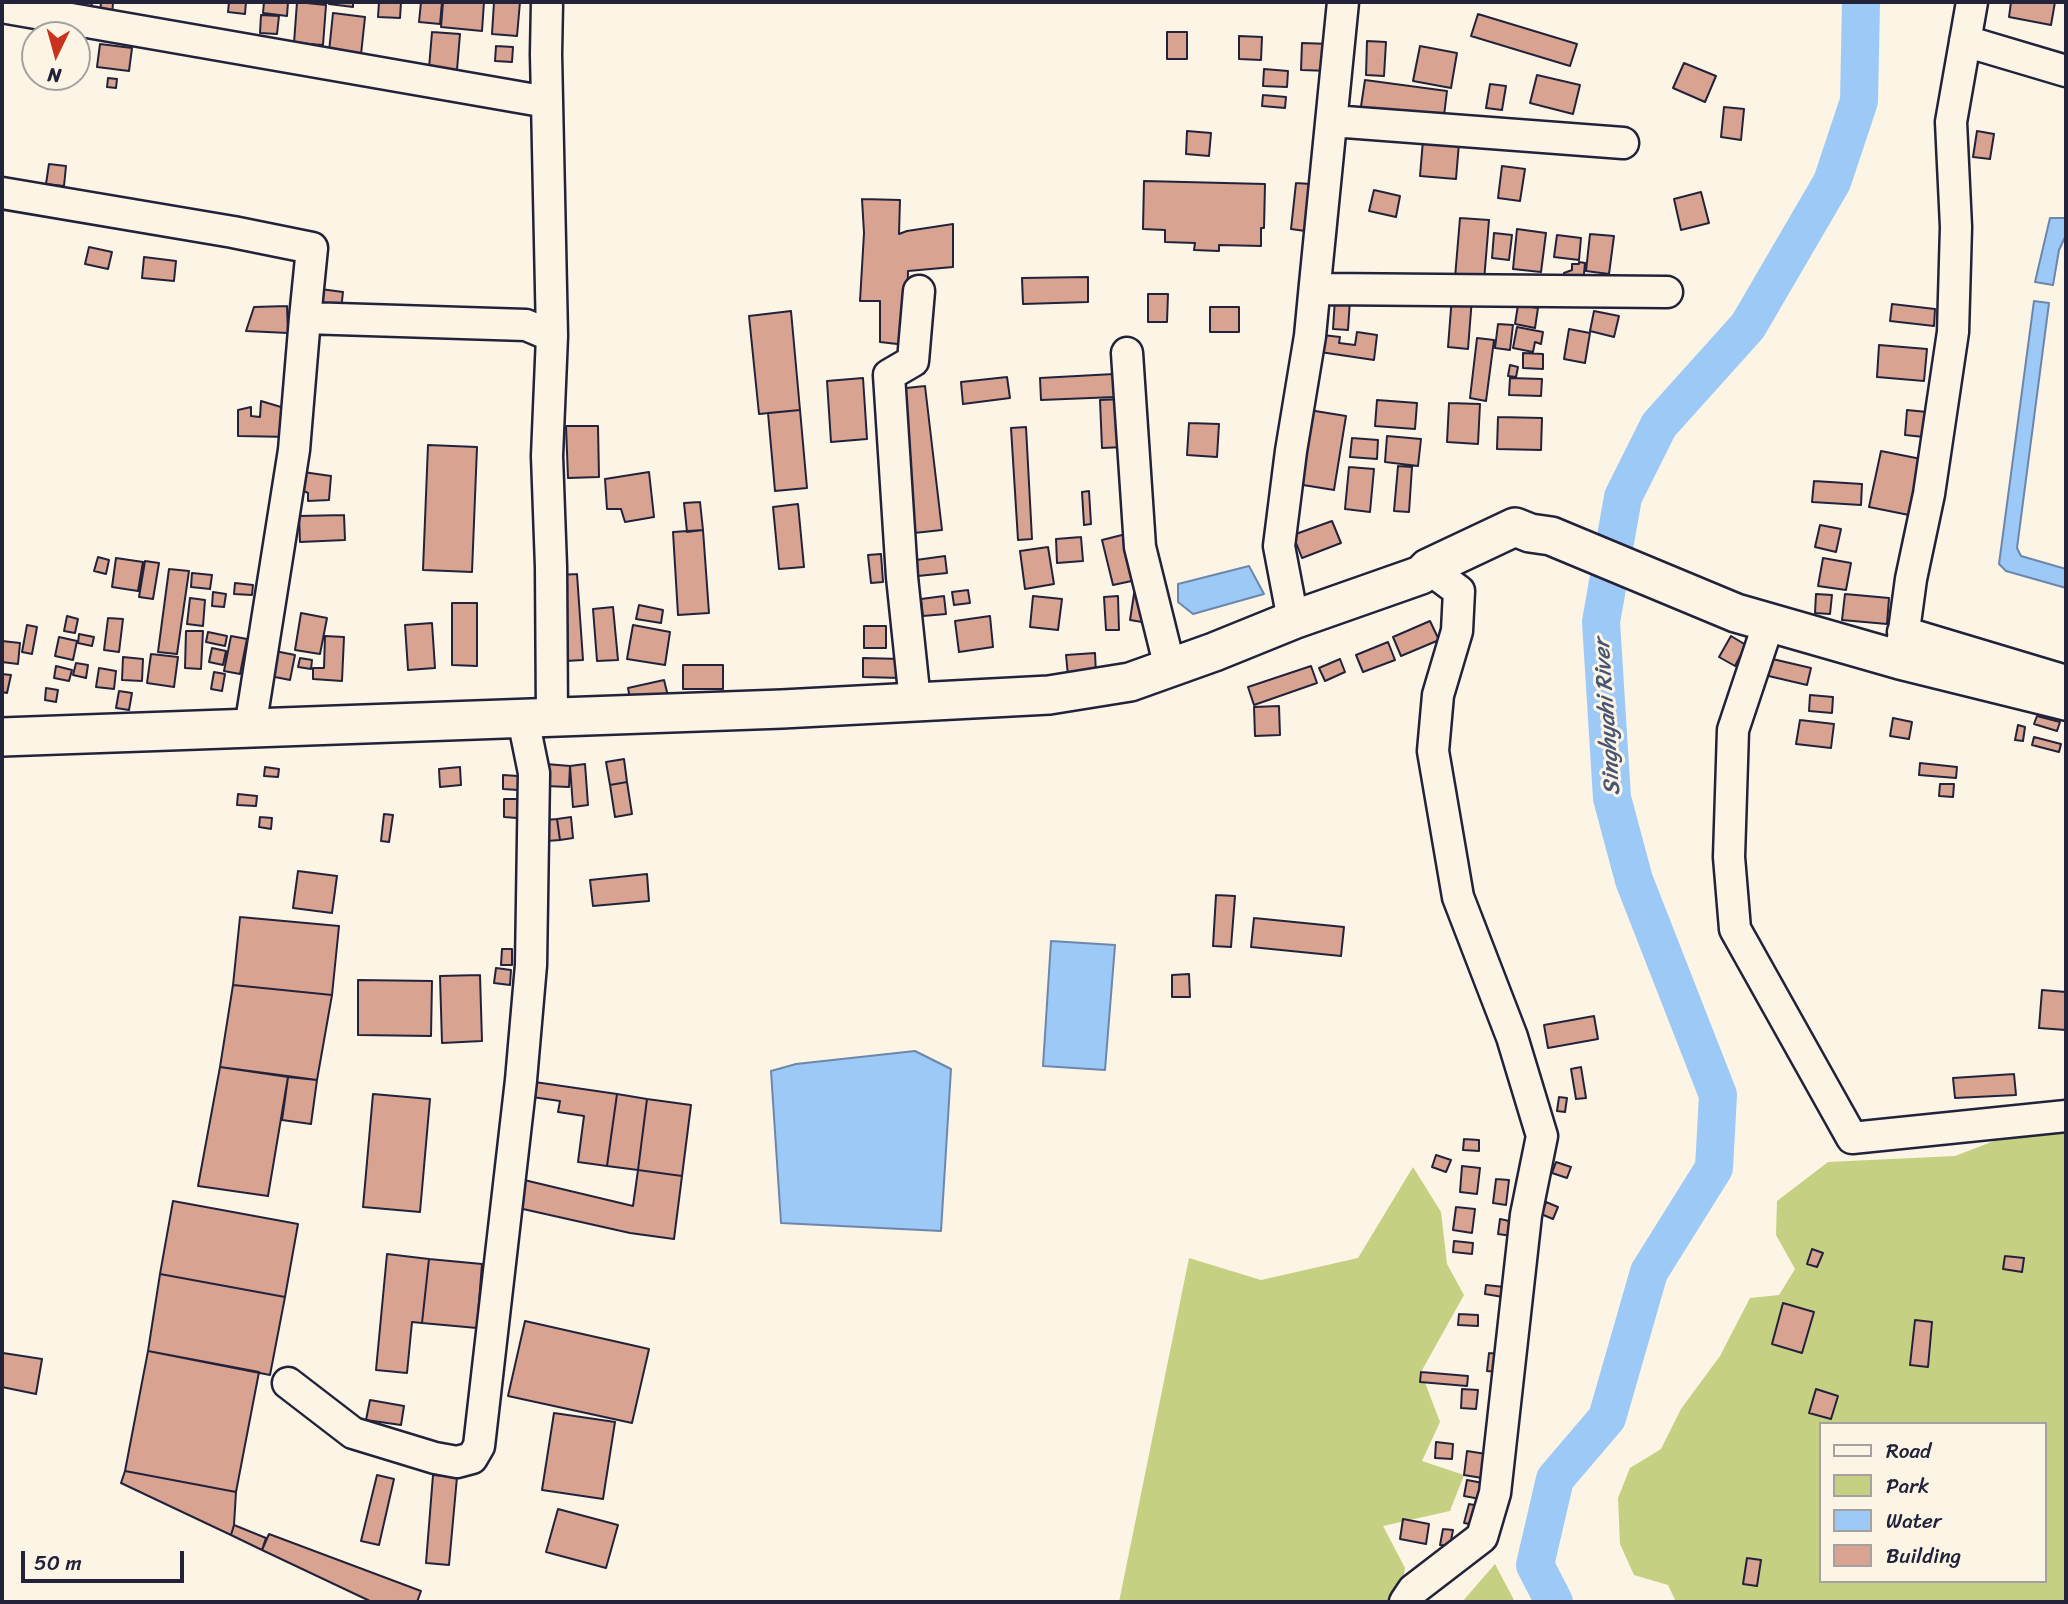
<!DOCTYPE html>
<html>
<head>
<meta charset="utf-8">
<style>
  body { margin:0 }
  #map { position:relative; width:2068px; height:1604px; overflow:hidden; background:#fcf5e5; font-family:Sriracha,sans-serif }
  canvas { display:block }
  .frame { position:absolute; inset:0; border:4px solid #22223b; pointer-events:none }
  .legend { position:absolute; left:1819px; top:1422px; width:228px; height:161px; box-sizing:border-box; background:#fcf5e5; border:2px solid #a5a1a1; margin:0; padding:9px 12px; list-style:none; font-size:21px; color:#22223b }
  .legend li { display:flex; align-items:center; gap:14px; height:35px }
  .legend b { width:35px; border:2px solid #a5a1a1 }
  .north { position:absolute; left:21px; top:21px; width:70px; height:70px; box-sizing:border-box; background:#fcf5e5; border:2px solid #a5a1a1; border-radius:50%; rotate:185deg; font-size:19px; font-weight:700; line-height:28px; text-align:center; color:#22223b }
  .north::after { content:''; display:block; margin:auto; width:24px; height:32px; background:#c8321e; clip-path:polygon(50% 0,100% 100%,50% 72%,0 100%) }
  .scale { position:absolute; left:21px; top:1551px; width:163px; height:32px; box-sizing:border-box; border:4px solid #22223b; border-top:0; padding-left:9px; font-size:21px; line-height:24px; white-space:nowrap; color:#22223b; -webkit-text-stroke:5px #fcf5e5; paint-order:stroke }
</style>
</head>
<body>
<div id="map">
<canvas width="2068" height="1604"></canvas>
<div class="frame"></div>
<ul class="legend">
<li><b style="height:9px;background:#fcf5e5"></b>Road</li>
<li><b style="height:19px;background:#c5d083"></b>Park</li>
<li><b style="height:19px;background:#9dc9f7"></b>Water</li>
<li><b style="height:19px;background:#d9a392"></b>Building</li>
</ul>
<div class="north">N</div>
<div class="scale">50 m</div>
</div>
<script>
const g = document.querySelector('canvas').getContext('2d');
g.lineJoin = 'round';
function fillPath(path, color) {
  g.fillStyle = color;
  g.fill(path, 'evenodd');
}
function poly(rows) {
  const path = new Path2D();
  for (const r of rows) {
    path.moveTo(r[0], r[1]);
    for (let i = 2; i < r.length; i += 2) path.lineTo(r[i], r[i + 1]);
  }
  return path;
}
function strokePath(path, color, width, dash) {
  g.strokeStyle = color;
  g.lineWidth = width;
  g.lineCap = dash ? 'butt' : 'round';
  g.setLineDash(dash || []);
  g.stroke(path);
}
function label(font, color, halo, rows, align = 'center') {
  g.font = font + ' Sriracha,sans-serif';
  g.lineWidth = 6;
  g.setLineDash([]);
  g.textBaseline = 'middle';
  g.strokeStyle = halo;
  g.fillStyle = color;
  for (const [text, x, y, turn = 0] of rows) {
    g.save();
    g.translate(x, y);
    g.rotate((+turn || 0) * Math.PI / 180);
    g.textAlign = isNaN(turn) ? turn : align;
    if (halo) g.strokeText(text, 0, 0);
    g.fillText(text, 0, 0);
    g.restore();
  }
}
fillPath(poly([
  [2066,1132,2066,1602,1676,1602,1668,1585,1634,1575,1620,1544,1618,1498,1630,1468,1661,1449,1681,1409,1720,1356,1750,1298,1779,1295,1795,1269,1776,1235,1777,1201,1828,1162,1955,1156,1994,1141],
  [1821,1424,2045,1424,2045,1581,1821,1581],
  [1413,1167,1441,1212,1447,1264,1464,1295,1421,1372,1440,1422,1422,1461,1464,1475,1450,1511,1383,1526,1405,1568,1399,1602,1119,1602,1189,1258,1261,1280,1358,1258],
  [1495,1564,1515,1602,1462,1602]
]), '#c5d083');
const water = poly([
  [2050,218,2066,218,2066,235,2059,250,2053,285,2035,282,2050,218],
  [2034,301,2049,303,2017,548,2021,556,2066,569,2066,588,2006,571,1999,564,2034,301],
  [1249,566,1264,594,1193,614,1178,602,1178,584,1249,566],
  [1051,941,1115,945,1105,1070,1043,1066,1051,941],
  [915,1051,951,1069,941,1231,781,1223,771,1071,796,1064,915,1051]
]);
fillPath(water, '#9dc9f7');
strokePath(water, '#6c86ac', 2);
strokePath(poly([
  [1554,1602,1535,1565,1555,1479,1607,1418,1649,1272,1714,1168,1718,1095,1634,880,1612,798,1601,622,1623,497,1659,425,1748,326,1832,182,1859,101,1861,2]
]), '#9dc9f7', 38);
const building = poly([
  [61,2,92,2,91,9,60,7,61,2],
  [101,2,113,3,112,16,100,15,101,2],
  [229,2,246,2,245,14,228,12,229,2],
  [264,2,288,2,287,16,263,13,264,2],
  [297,2,326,5,323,45,294,43,297,2],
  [330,2,353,2,353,7,329,4,330,2],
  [379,2,401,2,400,18,378,17,379,2],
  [421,2,442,2,440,24,419,22,421,2],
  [443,2,484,2,482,31,441,27,443,2],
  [494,2,520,2,517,36,492,34,494,2],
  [2011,2,2055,2,2051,25,2009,17,2011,2],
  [333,13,365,17,360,64,328,61,333,13],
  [1478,14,1577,44,1570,66,1471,36,1478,14],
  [261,15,279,16,277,34,260,33,261,15],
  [432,32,460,34,457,70,429,68,432,32],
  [1167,32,1187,32,1187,59,1167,59,1167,32],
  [1239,36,1262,37,1261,60,1239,59,1239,36],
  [1367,41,1386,42,1384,76,1366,75,1367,41],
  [1302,43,1330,44,1330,71,1301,70,1302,43],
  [100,44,132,48,129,71,97,67,100,44],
  [496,46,513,47,512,62,495,61,496,46],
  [1420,46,1457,53,1451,88,1413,81,1420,46],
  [1684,63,1716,76,1705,102,1673,88,1684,63],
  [1264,69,1288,71,1287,87,1263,86,1264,69],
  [1537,75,1580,85,1573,114,1530,103,1537,75],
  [108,78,117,79,116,88,107,87,108,78],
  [1365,80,1447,91,1443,124,1360,113,1365,80],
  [1490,84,1506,86,1502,110,1486,108,1490,84],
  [1263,95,1286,97,1285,108,1262,106,1263,95],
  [1724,107,1744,109,1741,140,1721,137,1724,107],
  [1187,131,1211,133,1209,156,1186,154,1187,131],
  [1977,131,1994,134,1990,159,1973,157,1977,131],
  [1423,140,1459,143,1456,179,1420,176,1423,140],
  [49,164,66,166,64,186,46,184,49,164],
  [1502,166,1525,169,1520,201,1498,198,1502,166],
  [1144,181,1265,184,1264,228,1261,228,1261,246,1219,245,1219,251,1194,250,1195,243,1165,242,1165,230,1143,229,1144,181],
  [1296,183,1311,184,1305,231,1291,229,1296,183],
  [1374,190,1400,196,1396,217,1369,211,1374,190],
  [1701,192,1709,223,1681,230,1674,199,1701,192],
  [862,199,900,200,899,234,907,231,953,224,953,267,908,271,906,345,880,342,880,301,860,301,864,233,862,199],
  [1460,218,1489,220,1484,281,1455,278,1460,218],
  [1517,229,1546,233,1541,272,1513,269,1517,229],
  [1494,233,1512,235,1509,260,1492,258,1494,233],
  [1590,234,1614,236,1609,274,1586,271,1590,234],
  [1557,235,1581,238,1579,260,1554,257,1557,235],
  [89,247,112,252,108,269,85,264,89,247],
  [144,257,176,261,174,281,142,278,144,257],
  [1579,262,1585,263,1583,284,1563,282,1564,273,1572,270,1572,264,1579,264,1579,262],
  [1088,277,1088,302,1023,304,1022,278,1088,277],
  [313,288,343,292,341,310,314,312,313,288],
  [1148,294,1168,294,1167,322,1148,322,1148,294],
  [1452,296,1472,298,1468,349,1448,347,1452,296],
  [1335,299,1350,300,1348,330,1333,329,1335,299],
  [1892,304,1935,309,1934,326,1890,321,1892,304],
  [1518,305,1538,308,1535,328,1515,324,1518,305],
  [287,306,288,333,246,331,254,307,287,306],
  [1210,307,1239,307,1239,332,1210,332,1210,307],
  [791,311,800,410,759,414,749,316,791,311],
  [1594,311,1619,316,1614,337,1590,331,1594,311],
  [1498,324,1513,325,1510,350,1495,348,1498,324],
  [1517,327,1543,332,1541,344,1535,342,1533,352,1513,348,1517,327],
  [1569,329,1590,333,1585,363,1564,359,1569,329],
  [1357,332,1377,335,1374,360,1320,352,1323,335,1340,337,1339,343,1355,345,1357,332],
  [1477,338,1494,340,1486,401,1470,398,1477,338],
  [1879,345,1927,349,1924,381,1877,377,1879,345],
  [1523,353,1543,354,1543,369,1523,368,1523,353],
  [1510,365,1518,367,1516,377,1508,376,1510,365],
  [1114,374,1115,397,1041,400,1040,378,1114,374],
  [1007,377,1010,398,963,404,961,382,1007,377],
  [863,378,867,439,831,442,827,381,863,378],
  [1510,378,1542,379,1541,396,1509,395,1510,378],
  [925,386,942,530,914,533,897,389,925,386],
  [1123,399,1125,447,1102,448,1100,400,1123,399],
  [1377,400,1417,403,1415,429,1375,426,1377,400],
  [261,401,291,410,290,437,238,436,238,410,251,407,251,416,260,417,261,401],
  [1449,403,1480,404,1478,444,1447,442,1449,403],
  [800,410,807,488,775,491,768,413,800,410],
  [1309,410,1346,416,1334,490,1297,484,1309,410],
  [1907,410,1927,412,1924,437,1905,435,1907,410],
  [1498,417,1542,418,1541,450,1497,449,1498,417],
  [1189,423,1219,424,1217,457,1187,455,1189,423],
  [566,426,598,426,599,477,568,478,566,426],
  [1026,427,1032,539,1018,540,1011,428,1026,427],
  [1387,436,1421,439,1418,466,1385,462,1387,436],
  [1352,438,1378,440,1377,459,1350,457,1352,438],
  [428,445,477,447,472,572,423,570,428,445],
  [1881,451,1921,459,1909,515,1869,507,1881,451],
  [1398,466,1412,467,1409,512,1394,511,1398,466],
  [1349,467,1374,469,1370,512,1345,509,1349,467],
  [303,472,331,476,329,500,308,501,308,493,298,488,303,472],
  [649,472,654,517,625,522,621,509,607,509,605,479,649,472],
  [1814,481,1862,484,1861,505,1812,502,1814,481],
  [1089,491,1091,524,1084,525,1082,492,1089,491],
  [700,502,703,530,687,532,684,503,700,502],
  [798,504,804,567,779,569,773,507,798,504],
  [344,515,345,540,300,542,299,516,344,515],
  [1332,521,1341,543,1302,558,1293,535,1332,521],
  [1820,525,1841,529,1836,552,1815,547,1820,525],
  [703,530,709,613,678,615,673,532,703,530],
  [1130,533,1141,579,1113,585,1102,540,1130,533],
  [1081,537,1083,561,1057,563,1056,539,1081,537],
  [1048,547,1054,584,1025,589,1020,551,1048,547],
  [881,554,883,582,871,583,868,555,881,554],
  [945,556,947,573,918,576,916,560,945,556],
  [98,557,109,560,106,574,94,571,98,557],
  [116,558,143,562,138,591,112,587,116,558],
  [1823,558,1851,563,1846,590,1818,586,1823,558],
  [145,561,159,563,153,599,139,597,145,561],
  [169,569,189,571,177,654,158,652,169,569],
  [192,573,212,575,210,589,191,587,192,573],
  [577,574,583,660,566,661,560,575,577,574],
  [1136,581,1149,583,1142,622,1130,620,1136,581],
  [235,583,253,585,252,595,234,594,235,583],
  [968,590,970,603,954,605,952,592,968,590],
  [213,592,226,594,224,607,212,606,213,592],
  [1816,594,1832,595,1830,614,1815,613,1816,594],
  [1845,594,1889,598,1887,624,1842,620,1845,594],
  [944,596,946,614,923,616,921,599,944,596],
  [1033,596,1062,599,1058,630,1030,627,1033,596],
  [1118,596,1119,630,1106,630,1104,597,1118,596],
  [190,598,205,600,203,626,187,624,190,598],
  [452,603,477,603,477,666,452,665,452,603],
  [639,605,663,610,661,623,636,619,639,605],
  [613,607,618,660,597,661,593,609,613,607],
  [301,613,327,618,320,654,295,650,301,613],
  [67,616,78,619,75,633,64,631,67,616],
  [990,616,993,647,959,652,955,621,990,616],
  [108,618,123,619,119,652,104,650,108,618],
  [1430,621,1439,640,1401,656,1393,637,1430,621],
  [432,623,435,668,408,670,405,625,432,623],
  [27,625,37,627,32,654,22,652,27,625],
  [633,625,670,632,665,665,627,659,633,625],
  [864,626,886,626,886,648,864,648,864,626],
  [186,631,203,631,201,669,185,668,186,631],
  [208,632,227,636,225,646,206,642,208,632],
  [79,634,94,637,92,646,78,643,79,634],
  [231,636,247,639,240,674,224,671,231,636],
  [325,636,344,637,342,681,313,679,313,668,324,668,325,636],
  [1731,636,1746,645,1735,666,1719,657,1731,636],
  [59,637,77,641,73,660,55,656,59,637],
  [2,641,20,643,18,664,2,662,2,641],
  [1388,642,1395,660,1363,672,1356,655,1388,642],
  [212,648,226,651,223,665,209,662,212,648],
  [275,651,295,655,290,680,270,676,275,651],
  [1095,653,1096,674,1068,676,1066,655,1095,653],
  [151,654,178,657,174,687,147,683,151,654],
  [123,657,143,659,142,681,122,680,123,657],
  [1764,657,1811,668,1807,685,1760,674,1764,657],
  [300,658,312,660,311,669,298,667,300,658],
  [863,658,901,659,901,678,863,677,863,658],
  [1340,659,1345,672,1325,681,1319,668,1340,659],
  [76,663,88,665,86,678,73,675,76,663],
  [683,665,723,665,723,689,683,689,683,665],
  [56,666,72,670,69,681,54,678,56,666],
  [1311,666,1317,683,1254,705,1248,687,1311,666],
  [99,668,116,671,114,689,96,687,99,668],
  [214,672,225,674,222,691,211,689,214,672],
  [2,674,11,675,7,693,2,692,2,674],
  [664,680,668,696,631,704,628,688,664,680],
  [46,688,58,690,56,702,45,700,46,688],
  [119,691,132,693,129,710,116,708,119,691],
  [1810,695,1833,697,1832,713,1809,711,1810,695],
  [1279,706,1280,735,1255,736,1254,707,1279,706],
  [2037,716,2060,722,2057,731,2034,724,2037,716],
  [1893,718,1912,722,1909,739,1890,736,1893,718],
  [1800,720,1834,724,1831,748,1796,744,1800,720],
  [2018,725,2025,727,2023,741,2015,740,2018,725],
  [2034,737,2061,744,2059,752,2032,745,2034,737],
  [624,759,627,782,610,785,606,762,624,759],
  [1920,763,1957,767,1956,778,1919,775,1920,763],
  [546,764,570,766,569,787,545,786,546,764],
  [585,764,588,805,573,807,570,766,585,764],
  [265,767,279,769,278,777,264,776,265,767],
  [460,767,461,785,440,787,439,769,460,767],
  [503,775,518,776,518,790,503,789,503,775],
  [627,782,632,814,615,817,610,785,627,782],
  [1940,784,1954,784,1953,797,1939,796,1940,784],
  [238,794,257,796,256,806,237,805,238,794],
  [504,799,517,799,517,818,504,817,504,799],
  [384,814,393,815,389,842,381,841,384,814],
  [260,817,272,818,271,829,259,827,260,817],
  [571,817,573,838,560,840,557,819,571,817],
  [557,819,560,840,547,841,545,820,557,819],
  [298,871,337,876,332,913,293,908,298,871],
  [647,874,649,901,593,906,590,880,647,874],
  [1216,895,1235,896,1231,947,1213,946,1216,895],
  [240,917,339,926,332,995,233,985,240,917],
  [1254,918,1344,927,1341,956,1251,947,1254,918],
  [502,949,512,949,512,965,501,965,502,949],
  [496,968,511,970,510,985,494,983,496,968],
  [1189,974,1190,997,1172,997,1172,975,1189,974],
  [480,975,482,1041,442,1043,440,976,480,975],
  [358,980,432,981,431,1036,358,1035,358,980],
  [233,985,332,995,317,1080,220,1067,233,985],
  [2042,990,2066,992,2066,1030,2039,1028,2042,990],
  [1594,1016,1598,1039,1548,1048,1544,1025,1594,1016],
  [220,1067,288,1077,268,1196,198,1186,220,1067],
  [1581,1067,1586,1098,1576,1099,1571,1069,1581,1067],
  [2014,1074,2016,1095,1955,1098,1953,1078,2014,1074],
  [288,1077,317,1080,311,1124,282,1120,288,1077],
  [521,1080,617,1094,607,1166,578,1162,584,1116,558,1112,560,1101,518,1095,521,1080],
  [373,1094,430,1099,420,1212,363,1207,373,1094],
  [617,1094,647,1099,638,1170,607,1166,617,1094],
  [1559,1097,1567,1098,1565,1112,1557,1111,1559,1097],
  [647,1099,691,1105,682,1176,638,1170,647,1099],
  [1464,1139,1479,1140,1479,1151,1463,1150,1464,1139],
  [1436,1155,1451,1160,1446,1172,1432,1167,1436,1155],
  [1556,1162,1571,1167,1567,1178,1552,1173,1556,1162],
  [1462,1166,1480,1168,1477,1194,1460,1192,1462,1166],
  [638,1170,682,1176,674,1239,630,1233,514,1207,520,1179,633,1206,638,1170],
  [1496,1179,1509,1180,1506,1205,1493,1203,1496,1179],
  [173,1201,298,1224,285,1297,160,1274,173,1201],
  [1546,1202,1558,1207,1553,1219,1541,1214,1546,1202],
  [1456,1207,1475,1209,1472,1233,1453,1230,1456,1207],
  [1500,1219,1514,1222,1512,1236,1498,1234,1500,1219],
  [1454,1241,1473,1243,1472,1254,1453,1252,1454,1241],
  [1812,1249,1823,1253,1817,1267,1807,1264,1812,1249],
  [387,1254,429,1259,422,1323,412,1322,407,1373,376,1370,387,1254],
  [2005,1256,2024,1258,2022,1272,2003,1269,2005,1256],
  [429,1259,482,1264,477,1328,422,1323,429,1259],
  [160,1274,285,1297,270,1375,148,1351,160,1274],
  [1486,1285,1504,1287,1503,1297,1485,1294,1486,1285],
  [1783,1303,1814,1312,1802,1353,1772,1344,1783,1303],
  [1459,1314,1478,1315,1478,1326,1458,1325,1459,1314],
  [1915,1320,1932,1322,1928,1367,1910,1365,1915,1320],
  [525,1321,649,1349,632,1423,508,1396,525,1321],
  [148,1351,259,1372,236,1492,125,1471,148,1351],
  [3,1353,42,1359,36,1394,2,1387,3,1353],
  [1489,1353,1500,1354,1498,1372,1487,1371,1489,1353],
  [1421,1372,1468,1376,1467,1386,1420,1382,1421,1372],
  [1462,1389,1478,1390,1476,1409,1461,1408,1462,1389],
  [1816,1389,1838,1396,1831,1419,1809,1413,1816,1389],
  [370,1400,404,1406,401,1425,366,1420,370,1400],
  [554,1413,615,1422,603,1499,542,1490,554,1413],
  [1436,1442,1453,1444,1452,1459,1435,1458,1436,1442],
  [1467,1451,1486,1454,1482,1478,1464,1475,1467,1451],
  [125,1471,236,1492,234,1525,231,1535,121,1483,125,1471],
  [377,1475,394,1479,379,1545,361,1541,377,1475],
  [433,1475,457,1477,449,1565,426,1563,433,1475],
  [1467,1480,1483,1483,1480,1499,1464,1496,1467,1480],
  [1469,1504,1479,1506,1475,1525,1464,1523,1469,1504],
  [558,1509,618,1525,606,1568,546,1552,558,1509],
  [1403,1519,1429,1524,1426,1544,1400,1539,1403,1519],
  [234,1525,266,1538,262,1550,231,1535,234,1525],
  [1443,1529,1453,1530,1450,1546,1440,1545,1443,1529],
  [269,1534,421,1591,417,1602,372,1602,262,1550,269,1534],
  [1747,1558,1761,1560,1757,1586,1743,1584,1747,1558]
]);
fillPath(building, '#d9a392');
strokePath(building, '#22223b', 2);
const minor = poly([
  [547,2,546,54,552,336,547,456,551,567,552,718],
  [1343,2,1315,284,1325,289,1667,292],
  [2,7,547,102],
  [1965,41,2066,71],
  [1332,121,1623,143],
  [2,193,233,232,312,248,305,318,526,325,552,336],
  [1127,353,1140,547,1170,668],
  [1293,620,1279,546,1291,451,1310,336,1315,284],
  [1769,622,1733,730,1729,857,1735,929,1852,1138,2066,1116],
  [1903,632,2066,681],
  [1900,660,1911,579,1929,494,1953,332,1956,227,1951,122,1972,2],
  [915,701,902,577,889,375,913,361,919,291],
  [250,728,294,450,305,318],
  [288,1383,353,1433,435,1458,457,1462,472,1458,479,1446,521,1080,531,965,534,773,523,719],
  [1405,1602,1413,1590,1482,1537,1495,1493,1526,1215,1542,1136,1512,1037,1458,897,1433,751,1438,695,1457,631,1459,591,1428,568]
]);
const major = poly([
  [2,737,782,709,1049,695,1130,682,1214,652,1293,620,1421,575,1428,568,1515,527,1530,533,1551,536,1736,613,1900,660,2066,701]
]);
strokePath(minor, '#22223b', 35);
strokePath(major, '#22223b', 42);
strokePath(minor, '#fcf5e5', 30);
strokePath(major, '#fcf5e5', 37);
label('italic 23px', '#475473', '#fcf5e5', [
  ["Singhyahi River",1608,717,-94]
]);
</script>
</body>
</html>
